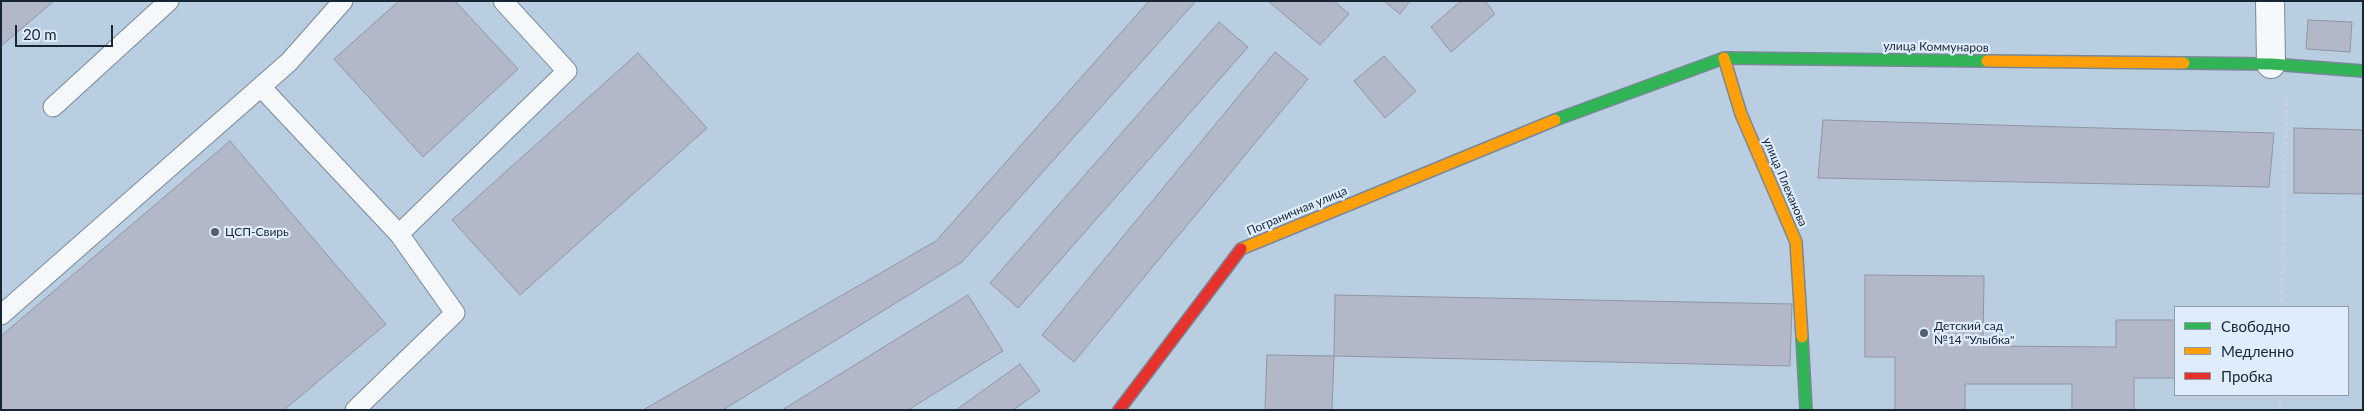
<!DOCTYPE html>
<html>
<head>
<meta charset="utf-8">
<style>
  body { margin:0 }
  #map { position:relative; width:2364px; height:411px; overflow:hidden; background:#bacee1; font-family:Lato,sans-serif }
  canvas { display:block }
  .frame { position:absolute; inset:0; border:2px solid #182634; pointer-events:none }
  .legend { position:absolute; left:2174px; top:306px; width:175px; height:90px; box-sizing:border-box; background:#deecfb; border:1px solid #8f9dab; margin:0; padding:6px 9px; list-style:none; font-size:15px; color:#182634 }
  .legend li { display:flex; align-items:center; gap:10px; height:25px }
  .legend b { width:25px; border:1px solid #8f9dab }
  .scale { position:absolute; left:15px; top:25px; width:98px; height:22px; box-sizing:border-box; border:2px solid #182634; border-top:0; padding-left:6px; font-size:15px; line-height:18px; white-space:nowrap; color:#182634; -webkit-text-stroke:4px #deecfb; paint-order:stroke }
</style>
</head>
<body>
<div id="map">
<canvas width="2364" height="411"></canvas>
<div class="frame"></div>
<ul class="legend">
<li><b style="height:6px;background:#30b455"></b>Свободно</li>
<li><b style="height:6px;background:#ff9f0a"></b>Медленно</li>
<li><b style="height:6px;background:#e5322d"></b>Пробка</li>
</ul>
<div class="scale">20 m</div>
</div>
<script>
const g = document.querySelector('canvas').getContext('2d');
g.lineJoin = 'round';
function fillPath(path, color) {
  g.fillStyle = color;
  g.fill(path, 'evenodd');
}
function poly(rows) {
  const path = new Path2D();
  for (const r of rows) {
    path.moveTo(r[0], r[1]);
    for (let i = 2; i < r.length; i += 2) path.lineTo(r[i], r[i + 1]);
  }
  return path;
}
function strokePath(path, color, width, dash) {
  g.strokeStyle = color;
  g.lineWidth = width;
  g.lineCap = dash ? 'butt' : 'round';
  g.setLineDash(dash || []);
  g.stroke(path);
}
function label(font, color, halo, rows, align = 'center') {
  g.font = font + ' Lato,sans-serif';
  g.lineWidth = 4.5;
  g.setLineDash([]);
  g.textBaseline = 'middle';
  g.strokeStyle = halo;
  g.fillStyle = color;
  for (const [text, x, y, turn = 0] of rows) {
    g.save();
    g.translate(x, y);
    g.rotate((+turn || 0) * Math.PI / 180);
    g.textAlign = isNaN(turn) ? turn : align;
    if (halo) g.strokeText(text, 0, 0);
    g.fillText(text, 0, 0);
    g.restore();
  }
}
const building = poly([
  [1,1,54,1,1,46,1,1],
  [399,1,455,1,518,69,423,157,334,59,399,1],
  [1149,1,1196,1,962,262,723,410,643,410,936,241,1149,1],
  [1268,1,1334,1,1349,14,1320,45,1268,1],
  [1384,1,1410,1,1400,14,1384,1],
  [1461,1,1485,1,1495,14,1451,52,1431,27,1461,1],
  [2308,20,2352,22,2350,52,2306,49,2308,20],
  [1219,22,1248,47,1018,308,990,283,1219,22],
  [1275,52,1308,79,1074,362,1042,335,1275,52],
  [638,53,707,128,520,295,452,220,638,53],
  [1384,56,1416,91,1385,118,1354,81,1384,56],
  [1823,120,2274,133,2269,187,1818,178,1823,120],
  [2294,128,2363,130,2363,194,2294,193,2294,128],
  [230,141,386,324,284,410,1,410,1,336,230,141],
  [1865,275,1984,276,1983,346,2116,347,2116,320,2175,320,2175,378,2134,378,2134,410,2072,410,2072,384,1965,384,1965,410,1895,410,1895,357,1865,357,1865,275],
  [968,295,1003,351,908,410,782,410,968,295],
  [1335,295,1792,304,1790,366,1334,356,1335,295],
  [1267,355,1334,356,1332,410,1265,410,1267,355],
  [1020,364,1040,391,1013,410,956,410,1020,364]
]);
fillPath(building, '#b3b8c8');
strokePath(building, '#9095a5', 1);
const lane = poly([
  [261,87,399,234,455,313,355,410],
  [53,107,169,1],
  [399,234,567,71,503,1],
  [1,315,289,62,343,1]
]);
const street = poly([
  [2270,1,2271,64]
]);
const fast = poly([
  [2184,63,2271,64,2363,71],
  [1555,120,1724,58,1987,61],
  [1802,337,1806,410]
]);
const slow = poly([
  [1724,58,1741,114,1796,242,1802,337],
  [1987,61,2184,63],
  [1241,249,1555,120]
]);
const jam = poly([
  [1119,410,1241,249]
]);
strokePath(lane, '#798897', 21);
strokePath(street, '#798897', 30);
strokePath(fast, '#798897', 14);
strokePath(slow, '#798897', 14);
strokePath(jam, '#798897', 14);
strokePath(poly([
  [2282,307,2286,96],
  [2280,410,2280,395]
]), '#ced4da', 3, [2.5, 4]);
strokePath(lane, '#f5f8fa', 19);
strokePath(street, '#f5f8fa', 28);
strokePath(fast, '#30b455', 11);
strokePath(slow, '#ff9f0a', 11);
strokePath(jam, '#e5322d', 11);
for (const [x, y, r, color] of [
  [215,232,5,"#516171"],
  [1924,333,5,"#516171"]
]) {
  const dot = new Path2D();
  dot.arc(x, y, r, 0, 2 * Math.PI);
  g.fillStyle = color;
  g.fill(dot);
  strokePath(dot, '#deecfb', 2);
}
label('12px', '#182634', '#deecfb', [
  ["улица Коммунаров",1936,47,1],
  ["улица Плеханова",1785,182,67],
  ["Пограничная улица",1297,211,-23]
]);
label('12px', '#182634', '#deecfb', [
  ["ЦСП-Свирь",225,232],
  ["Детский сад",1934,326],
  ["№14 \"Улыбка\"",1934,340]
], 'left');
</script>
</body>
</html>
